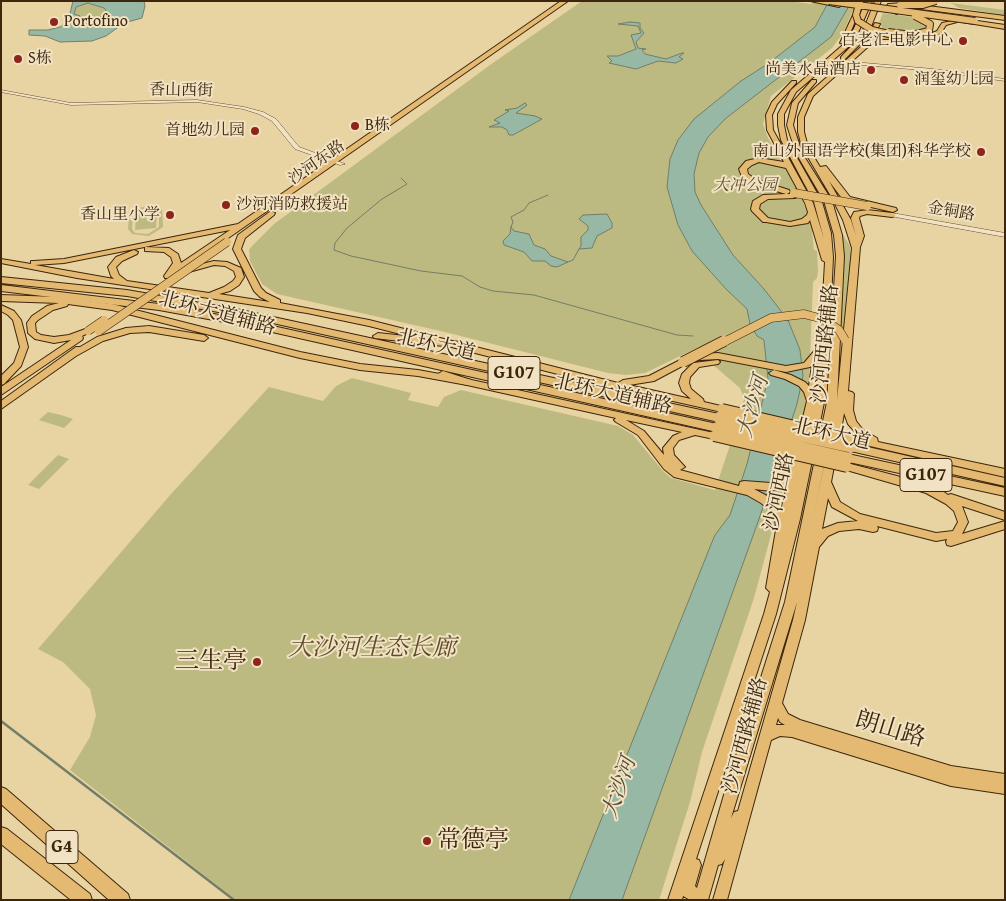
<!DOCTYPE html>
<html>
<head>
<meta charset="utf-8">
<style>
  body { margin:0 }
  #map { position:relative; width:1006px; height:901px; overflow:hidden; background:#e8d3a3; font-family:"Gentium Book Plus",serif }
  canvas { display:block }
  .frame { position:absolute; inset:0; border:2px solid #3e260c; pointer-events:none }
</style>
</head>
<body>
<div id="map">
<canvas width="1006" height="901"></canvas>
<div class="frame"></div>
</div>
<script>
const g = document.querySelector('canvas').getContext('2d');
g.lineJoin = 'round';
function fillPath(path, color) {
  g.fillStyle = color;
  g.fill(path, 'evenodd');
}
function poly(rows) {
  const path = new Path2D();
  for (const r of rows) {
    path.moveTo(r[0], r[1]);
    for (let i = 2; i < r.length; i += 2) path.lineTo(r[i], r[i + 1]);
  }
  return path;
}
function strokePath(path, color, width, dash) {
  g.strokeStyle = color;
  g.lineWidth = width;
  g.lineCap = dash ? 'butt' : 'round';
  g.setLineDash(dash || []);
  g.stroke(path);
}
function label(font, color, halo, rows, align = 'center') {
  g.font = font + ' "Gentium Book Plus","Noto Serif SC",serif';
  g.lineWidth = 4;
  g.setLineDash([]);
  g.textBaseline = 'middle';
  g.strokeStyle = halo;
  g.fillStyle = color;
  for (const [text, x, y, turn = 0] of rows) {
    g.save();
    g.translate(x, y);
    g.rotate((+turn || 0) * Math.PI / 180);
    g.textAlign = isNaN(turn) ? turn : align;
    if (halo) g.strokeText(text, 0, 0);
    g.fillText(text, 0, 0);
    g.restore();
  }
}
fillPath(poly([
  [582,1,788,1,812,4,814,1,857,1,843,33,832,48,771,96,763,124,768,138,799,193,811,221,814,250,817,251,818,271,817,278,813,282,809,383,804,412,754,598,702,752,690,802,659,900,236,900,70,770,90,737,96,715,90,689,63,662,38,649,171,494,269,387,323,401,336,386,352,378,411,393,408,400,438,407,444,397,461,390,618,426,633,435,664,472,671,478,715,490,743,406,744,398,740,388,712,364,699,347,645,373,626,375,608,373,445,332,277,294,262,284,250,261,249,250,252,246,274,224,490,65],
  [88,3,104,8,107,12,96,20,87,23,78,21,74,14,76,7],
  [951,3,1005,10,1005,15,959,8],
  [883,13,918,18,926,22,928,30,900,34,884,30,879,23],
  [147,206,162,209,163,227,149,236,132,234,128,229,129,215,136,209],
  [149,208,159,212,159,227,148,234,135,233,132,229,133,214,138,210],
  [157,212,156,228,135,230,136,214],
  [842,233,850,246,851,260,845,334,841,329,844,266],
  [48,412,61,415,73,419,64,428,39,420],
  [58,455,69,459,39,489,28,485]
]), '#bdba81');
const water = poly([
  [73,1,144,1,145,6,142,18,124,23,106,36,92,41,60,42,45,36,29,35,29,30,48,30,60,27,68,22,73,1],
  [88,3,104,8,107,12,96,20,87,23,78,21,80,16,74,14,76,7,88,3],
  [829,1,852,1,831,37,725,119,708,137,699,153,694,174,695,192,701,205,733,255,764,289,788,320,800,350,803,376,797,404,759,519,622,900,569,900,710,547,715,535,730,515,747,464,768,379,764,340,757,336,750,324,747,309,726,289,692,251,678,225,667,187,670,159,678,140,694,119,741,81,769,63,815,27,829,1],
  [630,22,640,23,640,28,644,33,636,42,638,48,646,49,642,50,645,54,666,59,682,53,684,53,679,57,683,59,676,63,658,61,636,69,609,63,612,61,607,56,618,56,636,49,631,35,641,33,638,26,618,24,630,22],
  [525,103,527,105,516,113,535,116,542,119,513,135,509,135,507,130,502,127,489,127,500,123,494,120,509,111,505,110,517,108,525,103],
  [583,215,607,214,612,223,612,228,597,236,592,248,579,249,581,246,581,237,588,230,588,226,579,219,583,215],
  [511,227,514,231,529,234,534,245,545,249,551,256,568,262,557,267,551,266,545,261,532,261,524,252,504,245,503,241,510,234,511,227]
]);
fillPath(water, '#97b8a5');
strokePath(water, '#737e68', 1);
strokePath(poly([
  [401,178,407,184,382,199,347,228,335,243,334,250,351,256,421,271,462,276,480,287,493,291,534,295,677,335,693,336],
  [511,227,513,222,511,217,524,210,529,203,548,195],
  [568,262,573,260,579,249]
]), '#737e68', 1);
strokePath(poly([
  [1,721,234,900]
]), '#737e68', 2.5);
const minor = poly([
  [864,63,933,69,1005,79,1005,81,933,71,864,65,844,66,842,65,844,64,864,63],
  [1,90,71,103,197,100,244,107,263,112,276,119,299,147,345,164,340,165,295,149,272,121,259,114,243,109,197,102,71,105,1,92,1,90],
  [892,213,1005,233,1005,237,890,216,889,215,892,213]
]);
const major = poly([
  [561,1,568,1,171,278,165,278,164,276,173,263,171,257,164,252,145,251,145,247,169,248,178,254,181,263,230,230,64,263,35,265,114,279,111,276,108,267,116,257,134,250,138,252,137,254,122,261,116,267,119,275,127,281,209,293,224,287,233,281,236,277,234,271,225,266,214,265,189,272,185,270,186,268,214,261,227,262,241,268,244,277,239,285,230,291,219,294,270,302,260,297,254,291,233,249,238,235,271,211,275,213,274,215,245,238,241,249,261,288,266,293,280,300,280,303,369,320,618,383,623,380,649,376,680,360,698,354,718,353,786,366,804,363,815,350,820,350,825,262,822,260,810,220,808,223,790,226,766,222,763,222,752,211,751,209,753,201,763,195,786,194,749,183,742,177,739,169,746,161,759,158,784,162,767,130,766,115,772,102,792,81,796,81,796,83,777,104,772,115,773,130,813,203,824,239,814,202,781,140,778,125,778,114,791,90,844,44,840,43,853,15,858,14,846,43,849,40,866,1,872,1,854,42,796,92,784,114,784,125,787,140,822,202,831,233,833,257,827,388,800,519,776,614,696,859,699,860,701,865,695,886,697,888,728,781,785,602,827,402,836,256,834,235,824,201,796,153,787,125,792,103,812,80,816,80,816,82,798,103,793,125,802,153,832,201,842,235,844,256,837,400,852,248,843,220,832,198,802,147,798,132,798,117,808,94,863,45,875,23,880,24,872,39,881,35,928,35,937,31,942,23,957,20,957,22,946,25,941,33,931,38,882,39,870,45,813,96,804,117,804,132,808,147,820,167,826,166,850,197,896,208,897,210,893,212,844,201,829,181,851,220,856,236,851,218,854,212,867,210,892,213,896,215,892,217,867,214,860,216,859,218,864,236,860,247,848,391,852,392,854,394,853,410,856,421,863,430,877,438,878,442,1005,469,1005,477,848,441,846,439,851,436,864,438,857,434,848,424,844,413,839,442,834,445,829,442,833,423,813,519,826,456,831,453,836,456,831,482,840,502,860,514,936,533,953,531,958,522,954,511,946,504,926,493,843,469,842,467,843,465,847,463,897,476,941,490,948,495,951,494,1005,512,1005,520,962,506,968,522,962,534,1005,521,1005,529,951,546,947,545,946,542,947,539,936,541,877,526,878,528,877,531,873,532,859,529,839,531,828,536,819,547,805,620,782,703,788,714,800,720,951,766,1005,774,1005,794,951,786,792,737,780,736,771,740,727,900,713,900,725,859,722,864,718,865,708,900,690,900,683,896,682,900,668,900,764,614,770,592,766,588,776,530,775,518,772,512,761,503,747,495,674,477,664,469,638,435,616,422,614,420,616,418,467,385,418,376,360,370,300,358,112,310,68,304,67,306,53,310,38,320,35,323,36,332,41,335,54,337,69,335,88,328,92,331,82,336,83,338,82,340,1,395,1,387,71,340,54,343,35,339,28,333,27,323,32,316,47,306,59,303,1,301,1,295,57,297,112,304,300,352,360,364,418,370,467,379,714,433,719,436,717,438,714,439,695,435,679,440,673,448,674,455,685,467,680,470,739,486,740,482,744,481,771,483,783,479,789,475,807,401,804,392,799,386,785,379,771,375,769,373,774,370,791,375,805,382,809,386,812,365,810,367,786,372,718,359,699,360,686,364,654,381,629,385,691,399,682,391,679,383,682,374,693,363,718,360,720,362,718,364,699,367,690,377,689,383,691,389,703,399,704,402,725,407,727,409,725,411,722,412,601,385,369,326,307,313,77,278,1,263,1,259,31,264,31,261,34,261,64,259,238,224,561,1],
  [759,162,786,168,805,203,808,212,807,215,802,219,790,222,768,218,759,209,760,204,768,199,795,198,799,196,795,194,787,194,790,192,789,190,755,179,748,174,747,169,752,165,759,162],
  [626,420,682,432,673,436,663,448,664,455,644,431,626,420],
  [787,486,781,510,769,497,754,489,771,491,787,486],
  [828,498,832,507,858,521,838,523,822,529,828,498],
  [797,602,793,620,738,811,734,812,731,818,797,602],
  [778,718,780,722,785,725,776,725,778,718],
  [810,1,825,1,842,5,839,7,810,1],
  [875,1,881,1,867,37,845,59,841,59,841,57,861,36,875,1],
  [905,3,1005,16,1005,20,905,7,892,7,891,9,900,12,897,14,885,10,888,4,905,3],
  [964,19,1005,25,1005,29,962,22,961,21,964,19],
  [1,305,14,311,21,320,28,347,21,366,4,384,1,385,1,376,14,363,20,347,13,320,8,315,1,311,1,305],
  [149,326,204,335,208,338,204,341,149,332,130,333,103,341,76,356,1,409,1,401,76,347,80,347,97,337,126,328,149,326]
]);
const highway = poly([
  [1,277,127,290,241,310,719,414,724,418,719,422,241,316,127,296,1,283,1,277],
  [1,285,159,304,241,319,717,424,722,428,717,432,241,325,159,310,1,291,1,285],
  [378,333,461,342,466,345,461,348,374,338,373,336,378,333],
  [443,371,471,380,472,382,467,385,439,376,438,374,443,371],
  [850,443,1005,478,1005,486,846,450,844,447,846,444,850,443],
  [848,454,1005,488,1005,496,844,461,842,458,844,455,848,454],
  [1,787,6,789,128,894,130,900,109,900,1,804,1,787],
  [1,827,7,829,90,894,92,900,71,900,1,844,1,827]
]);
strokePath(minor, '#685132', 1);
strokePath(major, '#3e260c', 2);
strokePath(highway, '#3e260c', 2);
fillPath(minor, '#f0e2c3');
fillPath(major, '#e4ba72');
fillPath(highway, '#e4ba72');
const majorBridgeFar2 = poly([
  [829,1,975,21],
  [860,1,856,15,858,21,872,30,893,35],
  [900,5,923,5,936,1],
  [888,32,912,35,929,31,930,24,915,16]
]);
const majorBridgeFar1 = poly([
  [794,193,867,206],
  [88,331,104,320],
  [99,331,227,242],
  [722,343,771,318,804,314,823,319,839,330,845,340]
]);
const majorBridge = poly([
  [683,362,724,341],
  [722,409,851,439],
  [714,436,847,467]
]);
const highwayBridge = poly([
  [719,418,850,447],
  [717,428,848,458]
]);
strokePath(majorBridgeFar2, '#3e260c', 8, []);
strokePath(majorBridgeFar1, '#3e260c', 9, []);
strokePath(majorBridge, '#3e260c', 12, []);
strokePath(highwayBridge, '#3e260c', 13, []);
strokePath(majorBridgeFar2, '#e4ba72', 6);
strokePath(majorBridgeFar1, '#e4ba72', 8);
strokePath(majorBridge, '#e4ba72', 10);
strokePath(highwayBridge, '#e4ba72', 11);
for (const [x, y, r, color] of [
  [54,22,5,"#8f2418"],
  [963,41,5,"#8f2418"],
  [18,59,5,"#8f2418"],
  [871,70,5,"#8f2418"],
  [904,80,5,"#8f2418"],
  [355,126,5,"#8f2418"],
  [255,131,5,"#8f2418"],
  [981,152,5,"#8f2418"],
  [226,205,5,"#8f2418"],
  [170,215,5,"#8f2418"],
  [257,662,5,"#8f2418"],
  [427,841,5,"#8f2418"]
]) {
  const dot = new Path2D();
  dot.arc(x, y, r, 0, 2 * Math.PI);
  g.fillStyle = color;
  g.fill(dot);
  strokePath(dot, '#f0e2c3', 2);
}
label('16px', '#3e260c', '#f0e2c3', [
  ["Portofino",64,22],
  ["百老汇电影中心",953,41,"right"],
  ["S栋",28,59],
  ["尚美水晶酒店",861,70,"right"],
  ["润玺幼儿园",914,80],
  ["B栋",365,126],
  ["首地幼儿园",245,131,"right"],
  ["南山外国语学校(集团)科华学校",971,152,"right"],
  ["沙河消防救援站",236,205],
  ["香山里小学",160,215,"right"]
], 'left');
label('16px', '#3e260c', '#f0e2c3', [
  ["香山西街",181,91,1],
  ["沙河东路",317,163,-35],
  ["金铜路",951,212,10]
]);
label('italic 16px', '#5e4b29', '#f0e2c3', [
  ["大冲公园",745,186]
]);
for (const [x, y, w] of [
  [514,373,52],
  [926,475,52],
  [62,847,32]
]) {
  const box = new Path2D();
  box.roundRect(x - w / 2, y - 16.5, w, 33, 4);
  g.fillStyle = '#f0e2c3';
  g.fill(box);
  strokePath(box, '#3e260c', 1);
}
label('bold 19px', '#3e260c', null, [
  ["G107",514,373],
  ["G107",926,475],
  ["G4",62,847]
]);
label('20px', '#3e260c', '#f0e2c3', [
  ["北环大道辅路",217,314,15],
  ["沙河西路辅路",826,344,-84],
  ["北环大道",436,346,13],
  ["北环大道辅路",613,395,13],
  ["北环大道",831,435,13],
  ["沙河西路",780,492,-78],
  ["沙河西路辅路",746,736,-75]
]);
label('italic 21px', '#544a32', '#f0e2c3', [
  ["大沙河",754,407,-74],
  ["大沙河",620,788,-71]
]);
label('italic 24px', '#5e4b29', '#f0e2c3', [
  ["大沙河生态长廊",372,649]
]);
label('24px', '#3e260c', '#f0e2c3', [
  ["三生亭",247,662],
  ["常德亭",437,841,"left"]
], 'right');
label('24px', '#3e260c', '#f0e2c3', [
  ["朗山路",890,730,17]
]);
</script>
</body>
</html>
